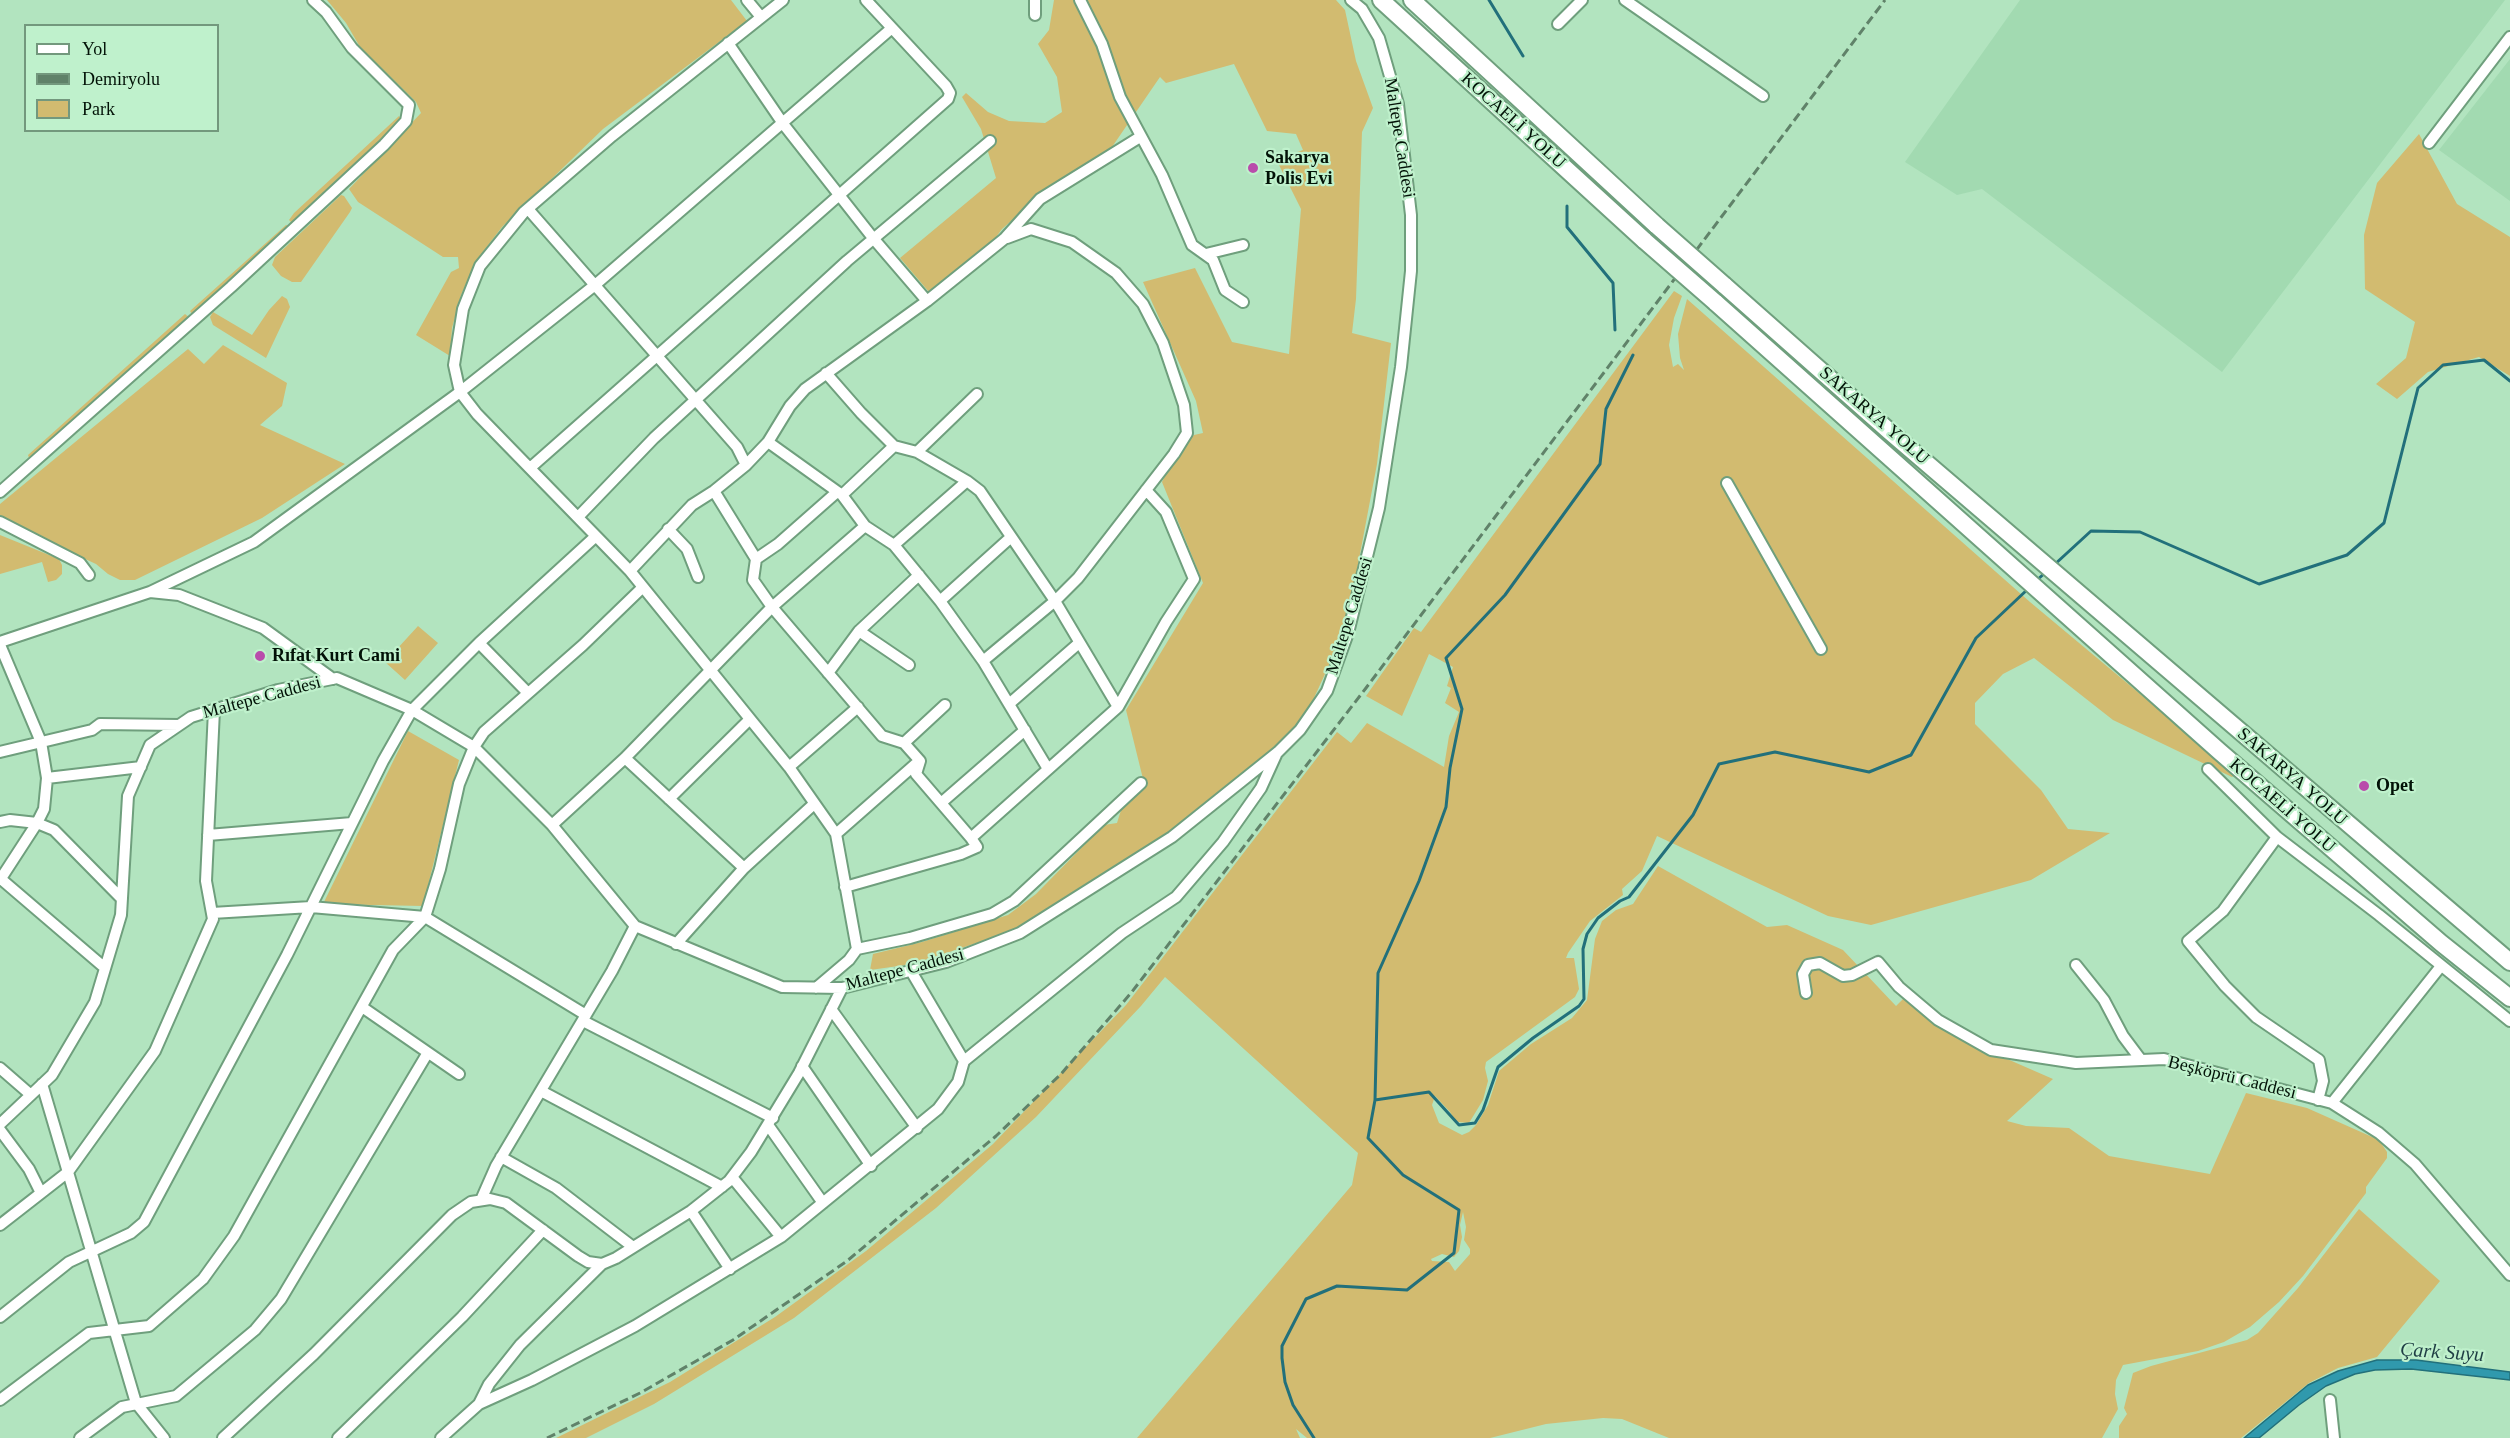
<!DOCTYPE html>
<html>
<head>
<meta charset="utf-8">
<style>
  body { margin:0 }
  #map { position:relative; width:2510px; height:1438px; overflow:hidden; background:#b2e4bf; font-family:"Times New Roman",serif }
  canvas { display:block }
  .legend { position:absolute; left:24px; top:24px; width:195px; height:108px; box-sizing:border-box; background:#bff1cc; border:2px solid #73987d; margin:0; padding:8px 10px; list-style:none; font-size:18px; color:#021207 }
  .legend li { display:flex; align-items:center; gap:12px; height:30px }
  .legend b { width:30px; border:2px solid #73987d }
</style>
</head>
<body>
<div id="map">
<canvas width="2510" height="1438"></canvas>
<ul class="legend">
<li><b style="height:8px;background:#fff"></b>Yol</li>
<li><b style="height:8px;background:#608269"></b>Demiryolu</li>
<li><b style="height:16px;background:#d2bb70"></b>Park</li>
</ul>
</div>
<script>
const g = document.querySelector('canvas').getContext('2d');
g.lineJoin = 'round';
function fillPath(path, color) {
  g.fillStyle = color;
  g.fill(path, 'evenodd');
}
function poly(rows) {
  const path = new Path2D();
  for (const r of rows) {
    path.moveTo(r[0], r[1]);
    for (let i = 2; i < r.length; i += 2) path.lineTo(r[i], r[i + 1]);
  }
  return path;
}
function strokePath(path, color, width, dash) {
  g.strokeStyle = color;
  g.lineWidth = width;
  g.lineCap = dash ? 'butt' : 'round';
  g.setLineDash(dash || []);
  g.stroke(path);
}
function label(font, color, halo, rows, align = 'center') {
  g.font = font + ' "Times New Roman",serif';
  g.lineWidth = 4.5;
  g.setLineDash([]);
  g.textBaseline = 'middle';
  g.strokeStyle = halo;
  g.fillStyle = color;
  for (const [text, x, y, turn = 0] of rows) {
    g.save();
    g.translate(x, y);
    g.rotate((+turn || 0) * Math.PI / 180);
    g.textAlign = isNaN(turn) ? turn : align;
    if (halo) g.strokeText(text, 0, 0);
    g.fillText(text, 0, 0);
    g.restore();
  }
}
fillPath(poly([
  [2020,0,2505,0,2222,372,1982,189,1957,195,1905,162],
  [2510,59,2510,201,2439,150]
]), '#a2dab1');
fillPath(poly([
  [327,0,731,0,747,21,603,129,502,227,476,261,461,295,452,328,450,356,416,335,451,272,459,268,458,257,443,257,358,202,349,189,421,113,416,102,360,47,346,23],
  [1054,0,1336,0,1345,10,1356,61,1373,108,1362,132,1356,299,1352,333,1391,343,1377,464,1349,612,1342,637,1308,711,1276,748,1180,826,1016,930,913,964,870,970,873,954,922,942,1008,915,1036,894,1104,825,1117,823,1122,807,1145,787,1126,710,1203,583,1162,482,1178,451,1194,435,1203,433,1196,401,1143,282,1195,268,1232,342,1289,354,1301,209,1277,161,1285,156,1303,150,1296,134,1267,131,1234,64,1166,83,1160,77,1112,147,1027,207,1002,229,988,248,929,292,900,258,996,178,981,129,962,97,966,93,988,112,1009,121,1045,123,1062,112,1057,77,1038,44,1049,30],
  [399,116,402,121,294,225,289,220,294,213],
  [2419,134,2457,204,2510,237,2510,376,2479,357,2428,372,2397,399,2376,384,2406,358,2415,322,2365,289,2364,235,2377,183],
  [341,195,344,196,352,208,350,212,301,282,292,282,281,276,272,265,275,257],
  [286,225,292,228,194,316,192,314,190,311],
  [1674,291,1682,296,1674,318,1669,345,1673,367,1678,364,1684,370,1680,358,1678,334,1687,299,2030,602,2236,774,2232,777,2113,720,2034,658,2003,674,1975,703,1975,724,2041,790,2068,829,2110,833,2031,880,1871,925,1828,916,1657,836,1642,871,1622,889,1623,895,1590,921,1568,953,1566,958,1574,958,1579,989,1575,997,1486,1062,1485,1068,1488,1081,1483,1100,1469,1123,1458,1122,1454,1119,1450,1112,1435,1096,1432,1105,1439,1123,1462,1135,1469,1132,1476,1125,1488,1105,1499,1071,1531,1044,1572,1018,1587,1000,1595,939,1602,921,1616,910,1633,904,1658,866,1767,927,1787,925,1843,950,1896,1006,1905,997,1998,1055,2053,1079,2007,1121,2026,1126,2069,1128,2109,1156,2210,1174,2246,1093,2307,1108,2379,1140,2387,1152,2387,1158,2366,1187,2366,1193,2303,1276,2279,1302,2250,1327,2224,1342,2198,1351,2123,1365,2116,1380,2115,1394,2118,1409,2102,1438,1669,1438,1622,1419,1603,1418,1546,1424,1490,1438,1307,1438,1296,1429,1300,1438,1137,1438,1352,1185,1358,1153,1165,977,1141,1006,1036,1117,936,1208,794,1318,654,1404,586,1438,556,1438,670,1382,775,1317,866,1251,993,1144,1126,1005,1337,732,1351,743,1367,723,1444,767,1449,736,1459,712,1445,703,1451,688,1447,686,1453,667,1429,654,1402,716,1366,696,1414,628,1421,632],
  [1463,1212,1466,1227,1464,1240,1470,1249,1470,1254,1455,1271,1449,1262,1432,1261,1431,1259,1442,1254,1454,1257,1459,1251,1462,1237,1460,1225],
  [282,296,287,299,290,307,266,358,213,325,210,317,213,312,252,335,269,310],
  [185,314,190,318,32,460,29,458,28,455],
  [223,345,287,383,282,406,260,425,345,464,262,518,135,580,120,580,108,574,96,564,14,526,0,515,0,504,188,349,204,364],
  [0,535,59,559,62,565,62,574,56,580,48,582,42,562,0,574],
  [418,626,438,643,405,680,385,662],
  [408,731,459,760,423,906,323,904],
  [2359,1209,2440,1281,2377,1357,2338,1368,2309,1383,2241,1438,2119,1438,2119,1426,2127,1414,2124,1408,2133,1373,2151,1366,2247,1340,2258,1333,2298,1288]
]), '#d2bb70');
const water = poly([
  [2377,1360,2416,1360,2510,1372,2510,1380,2411,1369,2375,1370,2355,1374,2326,1386,2299,1405,2259,1438,2244,1438,2308,1385,2338,1371,2377,1360]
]);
fillPath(water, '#3099ad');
strokePath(water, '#22707b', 1.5);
strokePath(poly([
  [1489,0,1523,56],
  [1567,206,1567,227,1613,283,1615,330],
  [2054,565,2091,531,2140,532,2259,584,2347,555,2384,523,2418,388,2443,365,2484,360,2510,381],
  [2036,581,2047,571],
  [1375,1100,1429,1092,1459,1125,1475,1123,1483,1110,1498,1067,1533,1038,1579,1006,1584,999,1583,949,1587,934,1598,918,1620,901,1629,897,1693,815,1719,764,1775,752,1869,772,1911,755,1976,638,2029,588],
  [1314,1438,1293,1405,1285,1382,1282,1358,1282,1346,1306,1299,1337,1286,1407,1290,1454,1253,1459,1210,1403,1175,1368,1138,1375,1100,1378,973,1419,881,1446,807,1450,768,1462,709,1446,658,1505,595,1600,464,1606,409,1633,355]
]), '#22707b', 3);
const minor = poly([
  [747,0,761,17],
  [783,0,612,136,524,212,480,266,463,309,454,365,460,392,477,414,630,571,789,767,836,834,857,949,849,960,816,988],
  [1080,0,1102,44,1120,97,1162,175,1192,245,1213,260,1225,290,1243,302],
  [1625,0,1763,96],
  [1035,15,1035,0],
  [1558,24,1582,0],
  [728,43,784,125,873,238,927,301],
  [2429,143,2510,37],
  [528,209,737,447,746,465],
  [1206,254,1243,245],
  [826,373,861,413,894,446,917,452,967,481,980,491,1055,601,1118,707,971,838],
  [768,442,842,495,865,526,894,545,940,601,983,661,1048,769],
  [917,452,977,394],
  [530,468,948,99,950,93,946,86,866,0],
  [1727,483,1821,649],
  [714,491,756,559,753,580,772,607,882,736,904,743,920,761,916,774,971,838,977,847,961,854,845,887],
  [0,492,231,287,384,145,406,121,409,105,352,48,326,12,313,0],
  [842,495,894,446],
  [579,516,654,438,847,261,990,141],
  [0,522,80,563,89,575],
  [668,529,687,549,698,577],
  [894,545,967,481],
  [756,559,778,544,837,492],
  [630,571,692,505,714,491,746,465,768,442,790,406,805,389,927,301,1004,239,1040,199,1140,137],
  [150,592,179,595,263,628,333,679],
  [940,601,1010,538],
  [859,631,909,665],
  [0,642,150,592,254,542,460,392,595,285,892,28],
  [0,645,41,742,47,778,44,809,37,823,0,880],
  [983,661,1055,601,1078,578,1174,454,1187,433,1184,405,1163,343,1143,304,1116,273,1072,242,1031,229,1007,238],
  [828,673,859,631,919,575],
  [528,693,479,643,596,536],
  [1009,704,1079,643],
  [1118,707,1166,622,1194,579,1166,512,1146,490],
  [904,743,945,705],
  [0,752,92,730,100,724,179,725],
  [625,758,744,868],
  [789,767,858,707],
  [2208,769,2277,837,2379,915,2510,1021],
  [47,778,141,767],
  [669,799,750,719],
  [941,803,1025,730],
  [0,822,10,820,37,823,54,830,122,899],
  [552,825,625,758,772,607,865,526],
  [836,834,919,761],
  [208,835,352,823],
  [2277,837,2223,911,2188,941,2225,986,2256,1017,2319,1060,2323,1081,2318,1100],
  [1,879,105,968],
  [212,913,311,907,425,917,586,1015],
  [676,944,744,868,814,804],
  [857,949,910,938,992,914,1014,901,1141,783],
  [2076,965,2104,1000,2123,1036,2141,1060],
  [1806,993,1803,974,1808,965,1820,963,1843,976,1852,975,1878,962,1899,987,1938,1020,1991,1050,2076,1063,2164,1059,2332,1103,2379,1133,2415,1164,2510,1275],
  [362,1007,459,1074],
  [831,1009,917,1128],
  [583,1021,773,1118],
  [964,1061,1122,933,1176,897,1223,842,1261,788,1276,755],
  [802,1066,871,1166],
  [0,1068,31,1095],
  [42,1084,136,1403,164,1438],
  [541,1091,722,1187],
  [2332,1103,2441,966],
  [0,1124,52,1075,95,1002,121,915,128,796,150,745,191,717,278,690,337,678,412,710,474,747,552,825,635,926,782,987,842,988,946,962,1020,933,1172,837,1278,752,1300,730,1327,691,1348,633,1379,508,1401,367,1411,271,1411,215,1398,104,1379,38,1362,9,1351,0],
  [768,1125,823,1203],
  [0,1130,29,1169,41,1193],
  [501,1157,556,1188,633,1247],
  [732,1177,781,1237],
  [481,1200,496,1166,612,971,635,926],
  [691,1211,730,1269],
  [0,1225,68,1172,155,1051,213,919,206,881,214,710],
  [0,1317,69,1262,131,1233,144,1222,287,955,383,761,412,710,479,643],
  [0,1400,89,1333,149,1326,203,1279,234,1236,393,950,425,917,440,869,459,784,474,747,484,732,583,645,643,587],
  [2330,1400,2334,1438],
  [479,1404,489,1384,520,1345,602,1264],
  [80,1438,122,1407,176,1396,255,1330,281,1299,427,1054],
  [223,1438,314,1354,452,1215,471,1202,490,1199,506,1203,578,1256,588,1262,602,1264,616,1258,691,1211,729,1181,751,1152,799,1073,842,988],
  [338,1438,462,1317,543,1230],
  [441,1438,479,1404,532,1380,635,1326,781,1237,938,1109,958,1082,964,1061,911,971]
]);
const highway = poly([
  [1381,0,1645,241],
  [1412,0,1657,226],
  [1724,285,1889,431,2510,962],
  [1715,302,2219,751,2441,943,2510,998]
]);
strokePath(minor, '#6f9f7d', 14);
strokePath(highway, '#6f9f7d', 20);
strokePath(minor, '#fff', 10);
strokePath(highway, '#fff', 16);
strokePath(poly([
  [547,1438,640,1393,733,1340,847,1261,996,1136,1061,1074,1131,993,1366,688,1885,0]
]), '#608269', 3, [9, 4.5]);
const highwayBridge = poly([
  [1657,226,1724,285],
  [1645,241,1715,302]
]);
strokePath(highwayBridge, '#6f9f7d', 20, []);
strokePath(highwayBridge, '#fff', 16);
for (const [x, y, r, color] of [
  [1253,168,6,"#b94cab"],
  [260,656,6,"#b94cab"],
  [2364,786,6,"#b94cab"]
]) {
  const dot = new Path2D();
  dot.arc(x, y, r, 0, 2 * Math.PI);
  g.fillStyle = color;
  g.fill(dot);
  strokePath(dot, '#bff1cc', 2);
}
label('18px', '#021207', '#bff1cc', [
  ["KOCAELİ YOLU",1513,121,42],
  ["Maltepe Caddesi",1399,138,81],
  ["SAKARYA YOLU",1874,416,41],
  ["Maltepe Caddesi",1350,616,-73],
  ["Maltepe Caddesi",262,698,-15],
  ["SAKARYA YOLU",2292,777,41],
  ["KOCAELİ YOLU",2282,806,41],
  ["Maltepe Caddesi",905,970,-15],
  ["Beşköprü Caddesi",2232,1078,14]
]);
label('bold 18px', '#021207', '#bff1cc', [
  ["Sakarya",1265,158],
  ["Polis Evi",1265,179],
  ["Rıfat Kurt Cami",272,656],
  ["Opet",2376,786]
], 'left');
label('italic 20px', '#1f3e44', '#bff1cc', [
  ["Çark Suyu",2442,1353,4]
]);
</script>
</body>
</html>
